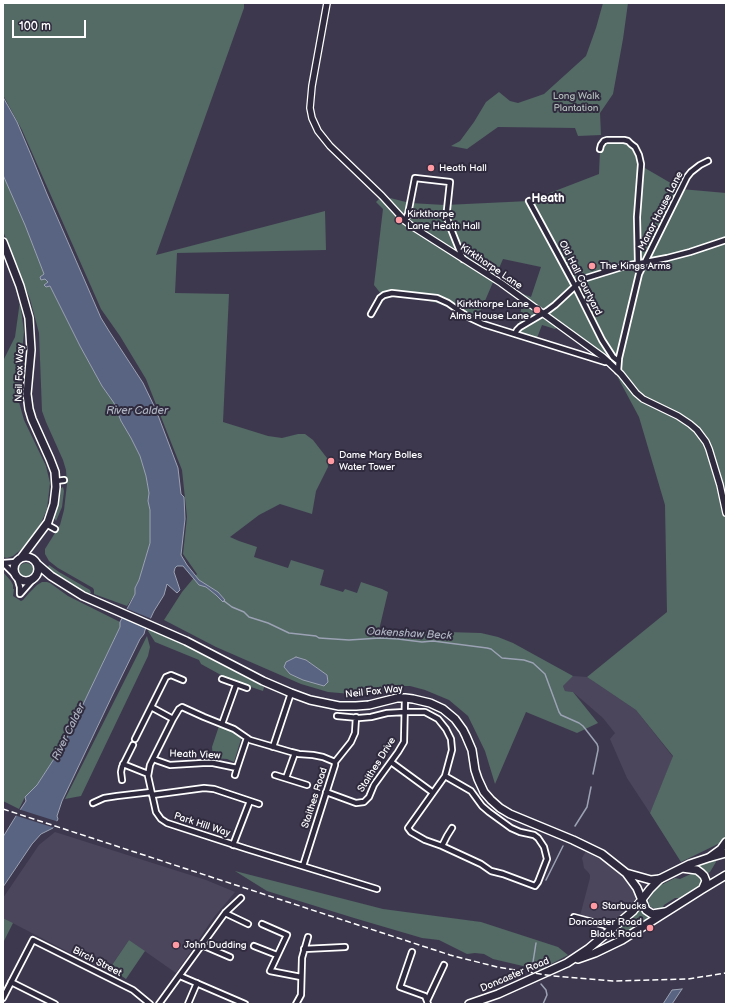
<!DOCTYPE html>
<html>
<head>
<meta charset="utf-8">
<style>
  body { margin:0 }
  #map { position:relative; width:729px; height:1007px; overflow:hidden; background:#3e384e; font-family:"Balsamiq Sans",sans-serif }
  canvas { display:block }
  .frame { position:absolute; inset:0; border:4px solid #fff; pointer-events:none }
  .scale { position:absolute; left:12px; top:20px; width:74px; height:18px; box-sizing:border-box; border:2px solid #fff; border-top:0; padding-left:5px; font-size:12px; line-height:14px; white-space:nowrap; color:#fff; -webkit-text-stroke:3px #2f2a3d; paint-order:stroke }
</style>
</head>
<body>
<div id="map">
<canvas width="729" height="1007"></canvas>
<div class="frame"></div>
<div class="scale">100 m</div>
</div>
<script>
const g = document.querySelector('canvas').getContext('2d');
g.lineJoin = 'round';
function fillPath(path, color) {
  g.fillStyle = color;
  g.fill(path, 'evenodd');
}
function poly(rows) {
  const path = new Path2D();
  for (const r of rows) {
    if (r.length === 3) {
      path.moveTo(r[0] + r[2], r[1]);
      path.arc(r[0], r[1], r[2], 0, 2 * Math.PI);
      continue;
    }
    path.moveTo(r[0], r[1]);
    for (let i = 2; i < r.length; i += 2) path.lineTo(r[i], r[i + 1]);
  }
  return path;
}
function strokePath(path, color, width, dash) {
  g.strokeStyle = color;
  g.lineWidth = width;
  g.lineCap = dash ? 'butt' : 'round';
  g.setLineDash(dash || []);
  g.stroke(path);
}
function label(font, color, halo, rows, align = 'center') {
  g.font = font + ' "Balsamiq Sans",sans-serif';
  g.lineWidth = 4;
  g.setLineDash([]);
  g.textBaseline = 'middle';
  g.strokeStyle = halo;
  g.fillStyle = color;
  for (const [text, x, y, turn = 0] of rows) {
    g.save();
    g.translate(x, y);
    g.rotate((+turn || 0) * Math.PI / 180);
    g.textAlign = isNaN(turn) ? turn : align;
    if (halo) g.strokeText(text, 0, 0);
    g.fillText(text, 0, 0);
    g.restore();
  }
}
fillPath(poly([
  [573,676,587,677,636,710,673,757,650,813,627,778,610,739,615,733,603,718,573,692,565,691,563,686],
  [55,832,206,880,235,892,225,904,214,917,176,973,129,940,107,972,3,918,3,898,39,845],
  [586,851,604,859,620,871,634,887,636,896,635,901,632,908,612,926,580,916,590,878,590,875,588,872,584,868,583,862,582,858]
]), '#4c465d');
fillPath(poly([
  [3,3,244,3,244,8,156,255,325,211,326,250,177,253,175,293,229,294,223,422,268,436,282,438,298,434,305,434,313,440,327,458,328,467,316,491,312,514,280,504,259,515,230,537,239,541,257,547,254,557,288,568,291,560,324,570,320,585,343,592,345,589,357,593,361,582,382,589,388,592,379,630,481,633,498,637,513,643,573,676,563,686,565,691,573,692,598,723,577,733,526,712,495,784,485,751,468,716,449,700,425,690,410,686,398,686,372,693,351,694,328,692,301,684,216,647,164,620,182,592,197,574,183,554,187,517,182,470,146,379,120,336,101,309,22,130,3,95],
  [603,3,628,3,623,39,613,94,600,113,601,135,578,136,575,128,498,127,467,149,451,146,460,141,474,122,486,102,499,92,510,101,518,103,544,94,586,56,596,28],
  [624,140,635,147,637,157,638,164,681,189,726,193,726,236,686,250,653,258,649,262,726,240,726,842,722,842,681,862,650,813,673,756,636,710,587,677,667,612,665,505,639,417,616,374,642,267,636,272,637,276,617,355,613,364,558,326,555,329,542,325,537,338,518,333,523,294,531,297,541,267,503,259,478,317,463,315,449,306,421,299,393,297,385,299,374,285,383,209,376,202,382,196,410,203,445,205,529,201,599,174,600,149,604,141],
  [3,175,25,225,44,274,80,346,102,386,114,403,121,421,131,438,140,456,146,476,149,493,148,501,150,510,150,543,139,580,135,588,135,594,127,606,94,594,94,590,93,588,58,568,49,561,45,554,45,549,60,525,64,510,67,484,66,470,63,460,46,422,42,411,39,333,30,299,3,231],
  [20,301,24,332,21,362,19,402,24,420,46,466,50,483,47,509,41,523,26,547,24,547,13,556,7,558,3,557,3,361,15,337],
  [63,487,64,491,62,507,56,521,54,518,59,499,60,489],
  [26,571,8],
  [49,565,59,572,90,590,91,593,89,594,78,588,53,573,47,568],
  [3,572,11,581,13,585,13,589,14,589,13,596,21,601,23,600,29,593,37,585,42,582,47,582,50,583,68,596,120,622,120,627,65,742,37,785,25,797,19,809,3,801],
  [149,629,169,637,264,687,263,691,230,680,201,664,199,660,155,642,148,631],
  [147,636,150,647,148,656,81,796,65,799],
  [219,726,235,731,242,736,234,762,227,759,213,758,212,747],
  [715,859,716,860,716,862,710,872,708,873,700,867,700,865,701,864],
  [235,871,383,909,481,922,558,947,568,955,540,970,493,959,484,954,475,953,467,954,439,940,422,938,354,918,267,891],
  [695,872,703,877,702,884,680,898,675,898,664,905,662,909,658,910,651,907,648,904,649,899,654,891,659,886,675,878,680,879],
  [640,910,643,913,651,918,649,922,621,933,621,935,616,937,613,938,611,935],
  [3,918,13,923,3,943],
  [129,940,145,951,126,979,110,968]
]), '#536a65');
const water = poly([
  [3,97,17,122,31,155,47,194,101,318,109,331,143,383,156,410,178,468,181,494,184,497,185,519,181,555,187,565,199,580,218,592,225,600,223,602,216,595,206,587,199,585,183,566,177,566,175,568,174,572,180,590,177,593,167,584,164,595,154,611,145,630,144,634,140,639,113,694,62,801,57,816,58,819,53,828,41,834,32,844,3,887,3,837,16,816,26,801,25,797,37,785,65,742,120,627,120,622,135,594,135,588,139,580,150,543,150,510,148,501,149,493,146,476,140,456,131,438,121,421,114,403,102,386,80,346,50,286,46,287,44,285,48,282,45,279,41,280,40,277,44,274,25,225,3,175,3,97],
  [296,657,306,660,327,675,328,682,324,686,303,680,290,674,284,667,286,662,296,657],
  [682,989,672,1004,663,1004,672,990,682,989]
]);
fillPath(water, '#586481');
strokePath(water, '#9ba2b3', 1);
fillPath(poly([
  [125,608,152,619,148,629,121,617],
  [18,809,59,822,55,828,14,815]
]), '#3e384e');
strokePath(poly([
  [224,601,232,607,244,612,249,617,268,623,289,633,316,636,319,638,349,640,380,638,398,639,422,642,433,641,487,648,491,649,502,658,524,660,533,663,545,674,559,712,561,715,579,723,583,726,597,744,598,747,598,750,593,774],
  [575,826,587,807,591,787],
  [546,880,563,846],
  [533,962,536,943],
  [541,984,546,990,547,995,543,1004]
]), '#9ba2b3', 1.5);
const minor = poly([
  [600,149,601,145,604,141,607,140,624,140,628,141,631,144,635,147,639,155,641,164,637,217,638,264],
  [529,201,575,286,602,340,613,357,618,361],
  [405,221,408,214,415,178,450,182,447,210,447,218,449,224,463,259],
  [371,314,380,298,384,295,392,293,437,298,448,303,468,317,483,324,515,334,605,362,609,362],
  [515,334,517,330,520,327,547,311,555,305,583,279,625,266,667,258,690,252,726,240],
  [618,371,619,358,639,274,687,177,691,172,700,165,708,161],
  [56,481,64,480],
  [46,524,55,529],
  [16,562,3,563,17,577,20,587,20,594,34,578],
  [222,679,247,688],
  [151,707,173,719],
  [337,716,359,718,371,717,387,713,405,712,425,712,438,719,446,729,451,739,452,750,445,776,408,828,411,832,425,840,442,846,481,864,491,871,503,874,535,886,538,882,547,859,544,847,538,838,534,835,520,832,511,828,489,812,482,806,471,791,445,776],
  [222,724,236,685],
  [135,739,166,677,171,675,183,680],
  [273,747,291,693],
  [153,759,170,765,203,763,213,763,237,768,247,738],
  [335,762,323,757,313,755,299,754,291,752,250,740,234,729,204,717,182,707,179,709,173,719,150,765,148,776,156,812,161,819,167,823,247,849,377,889],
  [391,762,432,792],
  [123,764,148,774],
  [235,775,237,768],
  [275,775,307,785],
  [286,778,295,753],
  [122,780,121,772,122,767,133,745],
  [326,792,356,803,364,802,369,797,374,785,398,752,404,742,405,698],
  [152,795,204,788,214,789,259,804],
  [93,803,104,798,117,796,151,792],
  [233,845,250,801],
  [442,846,447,836,452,828],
  [303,866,335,765,335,762,351,742,355,733,356,717],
  [225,913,248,924],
  [574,917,604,925,612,929],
  [262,924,287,935,270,971,301,977],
  [202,945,230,957],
  [254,946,277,955],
  [304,949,345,947],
  [412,952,400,987,425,996,427,1001],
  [180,976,245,1004],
  [11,982,55,1004],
  [3,998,33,940,133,990,150,1004],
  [159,1004,225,913,241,898],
  [188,1004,197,983],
  [296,1004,301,995,302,958,308,937],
  [428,1004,427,1001,444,965]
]);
const tertiary = poly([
  [327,3,312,86,310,108,312,118,318,131,330,146,382,196,405,221,413,227,501,283,603,357,621,374,636,393,643,399,678,416,690,424,697,430,706,442,709,449,720,485,726,513]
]);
const primary = poly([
  [3,242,20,286,29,318,31,350,27,394,29,409,32,419,50,459,55,472,56,487,54,504,48,522,21,558],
  [26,569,12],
  [37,564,51,576,83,596,186,641,263,681,291,693,310,700,339,706,356,706,369,705,397,698,405,698,413,699,430,703,443,709,455,719,463,730,466,736,472,750,475,770,478,779,484,792,491,800,500,808,510,814,573,840,602,854,626,873,637,888,646,910,652,914,665,912],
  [710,857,721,849,726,842],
  [626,873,651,880,660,879]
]);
const trunk = poly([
  [682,868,697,870,701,873,704,876,706,881,703,888],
  [578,959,595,953,622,940,701,890,726,875],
  [469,1004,498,994,567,963,588,949,633,911,650,889,660,879,690,864,708,858,726,853]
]);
strokePath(minor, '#fff', 8);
strokePath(tertiary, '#fff', 8);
strokePath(primary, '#fff', 10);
strokePath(trunk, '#fff', 10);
strokePath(minor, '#2f2a3d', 4.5);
strokePath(tertiary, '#2f2a3d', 5.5);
strokePath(primary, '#2f2a3d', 7);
strokePath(trunk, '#2f2a3d', 7);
strokePath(poly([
  [3,809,450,955,497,967,553,976,613,981,688,979,726,973]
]), '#fff', 1.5, [6, 3]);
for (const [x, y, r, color] of [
  [431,168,4,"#ff9aa2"],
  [399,220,4,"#ff9aa2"],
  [592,266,4,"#ff9aa2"],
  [537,310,4,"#ff9aa2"],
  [331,461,4,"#ff9aa2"],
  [594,906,4,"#ff9aa2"],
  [650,928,4,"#ff9aa2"],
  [176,945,4,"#ff9aa2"]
]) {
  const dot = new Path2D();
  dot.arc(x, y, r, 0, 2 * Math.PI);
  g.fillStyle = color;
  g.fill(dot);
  strokePath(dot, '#2f2a3d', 1.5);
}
label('10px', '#b2bcba', '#2f2a3d', [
  ["Long Walk",576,96],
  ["Plantation",576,108]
]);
label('10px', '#fff', '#2f2a3d', [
  ["Heath Hall",439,168],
  ["Kirkthorpe",407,214],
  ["Lane Heath Hall",407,226],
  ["The Kings Arms",600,266],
  ["Kirkthorpe Lane",529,304,"right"],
  ["Alms House Lane",529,316,"right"],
  ["Dame Mary Bolles",339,455],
  ["Water Tower",339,467],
  ["Starbucks",602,906],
  ["Doncaster Road",642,922,"right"],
  ["Black Road",642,934,"right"],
  ["John Dudding",184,945]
], 'left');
label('10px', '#fff', '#2f2a3d', [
  ["Manor House Lane",661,211,-63],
  ["Kirkthorpe Lane",491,267,34],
  ["Old Hall Courtyard",580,278,63],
  ["Neil Fox Way",20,373,-88],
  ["Neil Fox Way",374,692,-6],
  ["Heath View",195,755,2],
  ["Staithes Drive",377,765,-58],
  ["Staithes Road",315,798,-72],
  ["Park Hill Way",202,825,18],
  ["Birch Street",97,962,27],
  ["Doncaster Road",515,975,-23]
]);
label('italic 11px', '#acb2c0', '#2f2a3d', [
  ["River Calder",137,411],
  ["Oakenshaw Beck",409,634,3],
  ["River Calder",69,732,-64]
]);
label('bold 12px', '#fff', '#2f2a3d', [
  ["Heath",548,199]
]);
</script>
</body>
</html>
